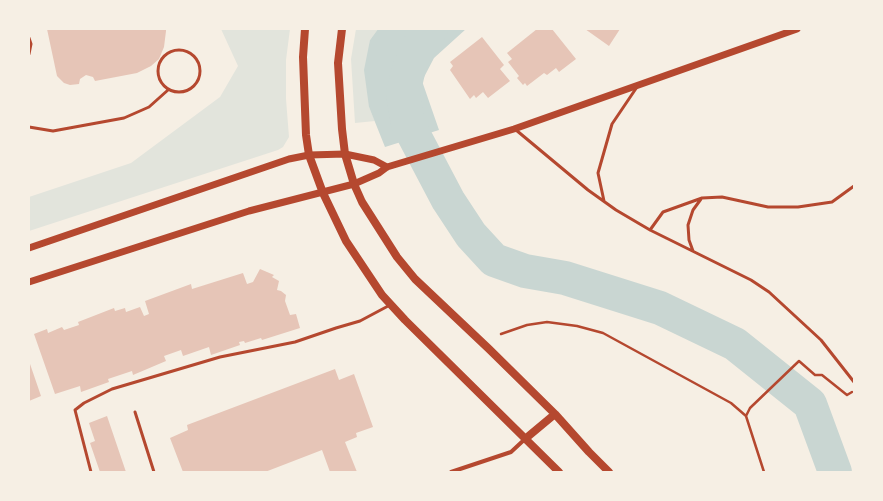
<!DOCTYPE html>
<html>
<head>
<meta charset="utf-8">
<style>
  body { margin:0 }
  #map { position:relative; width:883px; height:501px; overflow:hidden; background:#f6efe4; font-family:Literata,serif }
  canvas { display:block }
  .frame { position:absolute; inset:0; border:30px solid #f6efe4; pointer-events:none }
</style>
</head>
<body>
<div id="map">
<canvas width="883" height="501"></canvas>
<div class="frame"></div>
</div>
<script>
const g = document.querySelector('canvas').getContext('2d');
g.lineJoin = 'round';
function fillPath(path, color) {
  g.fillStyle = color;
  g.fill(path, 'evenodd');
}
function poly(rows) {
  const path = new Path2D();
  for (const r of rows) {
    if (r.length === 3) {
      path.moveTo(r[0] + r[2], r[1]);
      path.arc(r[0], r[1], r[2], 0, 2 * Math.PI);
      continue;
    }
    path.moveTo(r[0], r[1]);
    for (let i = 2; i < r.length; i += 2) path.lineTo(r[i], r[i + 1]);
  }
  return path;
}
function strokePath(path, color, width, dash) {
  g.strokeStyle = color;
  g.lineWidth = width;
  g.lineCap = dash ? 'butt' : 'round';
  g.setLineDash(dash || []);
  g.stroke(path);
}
fillPath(poly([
  [221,29,290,29,286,60,286,99,289,137,283,147,278,150,29,231,29,197,131,163,220,97,238,66],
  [356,29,378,29,370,40,369,107,375,121,355,123,351,59]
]), '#e2e4dc');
fillPath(poly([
  [378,29,466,29,434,58,422,81,439,130,385,147,369,107,364,70,370,40]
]), '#c9d6d2');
strokePath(poly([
  [431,29,419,46,409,68,403,94,408,124,448,200,471,235,494,260,525,271,565,278,660,308,735,344,810,404,835,472]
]), '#c9d6d2', 34);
fillPath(poly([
  [47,29,166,29,166,31,164,47,159,59,151,66,137,73,95,81,93,77,86,75,80,79,79,84,70,85,64,83,57,76],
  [537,29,552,29,576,59,559,72,556,68,547,75,544,73,527,86,525,83,523,85,517,78,519,76,508,62,512,59,507,53],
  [585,29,620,29,609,46],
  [482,37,504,65,500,69,510,81,488,98,483,92,476,98,474,95,470,99,450,70,453,66,450,62],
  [260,269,274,275,272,277,279,281,277,290,281,291,286,295,285,301,290,315,296,314,300,328,262,340,261,338,245,343,244,341,239,342,240,345,211,355,209,347,183,356,181,350,164,356,166,361,133,375,132,371,108,379,109,382,81,392,80,386,55,394,34,334,47,329,48,333,62,327,64,330,79,325,78,322,114,308,115,311,125,308,126,312,140,307,144,316,149,314,145,301,191,284,192,289,243,273,247,284,253,282],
  [29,361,41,396,29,401],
  [335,369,339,380,354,374,373,427,356,433,357,437,345,442,357,472,330,472,322,450,265,472,183,472,170,438,188,430,187,425],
  [107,416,126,472,100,472,90,443,95,441,89,423]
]), '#e6c5b7');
strokePath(poly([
  [501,334,527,325,547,322,577,326,603,333,731,403,746,416,764,472],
  [746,416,750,408,799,361,815,375,822,375,847,395,852,392]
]), '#b5482f', 2.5);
strokePath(poly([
  [29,38,31,44,29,54],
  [179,71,21],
  [29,127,53,131,124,118,149,107,168,90],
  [516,130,588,190,616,210,650,230,751,280,769,292,821,340,854,382],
  [604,201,598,173,612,124,637,87],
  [650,230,663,212,702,198,722,197,768,207,798,207,832,202,854,186],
  [693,251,689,240,688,225,693,210,701,199],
  [135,412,154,472],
  [91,472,75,410,84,403,112,389,220,357,295,342,336,328,360,321,390,305]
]), '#b5482f', 3);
strokePath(poly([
  [451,472,511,452,525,439]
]), '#b5482f', 4);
strokePath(poly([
  [29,248,289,159,309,155,345,154,374,160,387,167],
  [29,282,249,211,354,184,379,173,387,167,514,129,797,29]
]), '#b5482f', 7);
strokePath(poly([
  [305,29,303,57,306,135,309,155,323,193,346,241,382,295,405,320,559,472],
  [342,29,338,63,342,129,345,154,354,184,362,202,397,257,415,279,489,349,555,414,589,452,609,472],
  [525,439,555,414]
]), '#b5482f', 8);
</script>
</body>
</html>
